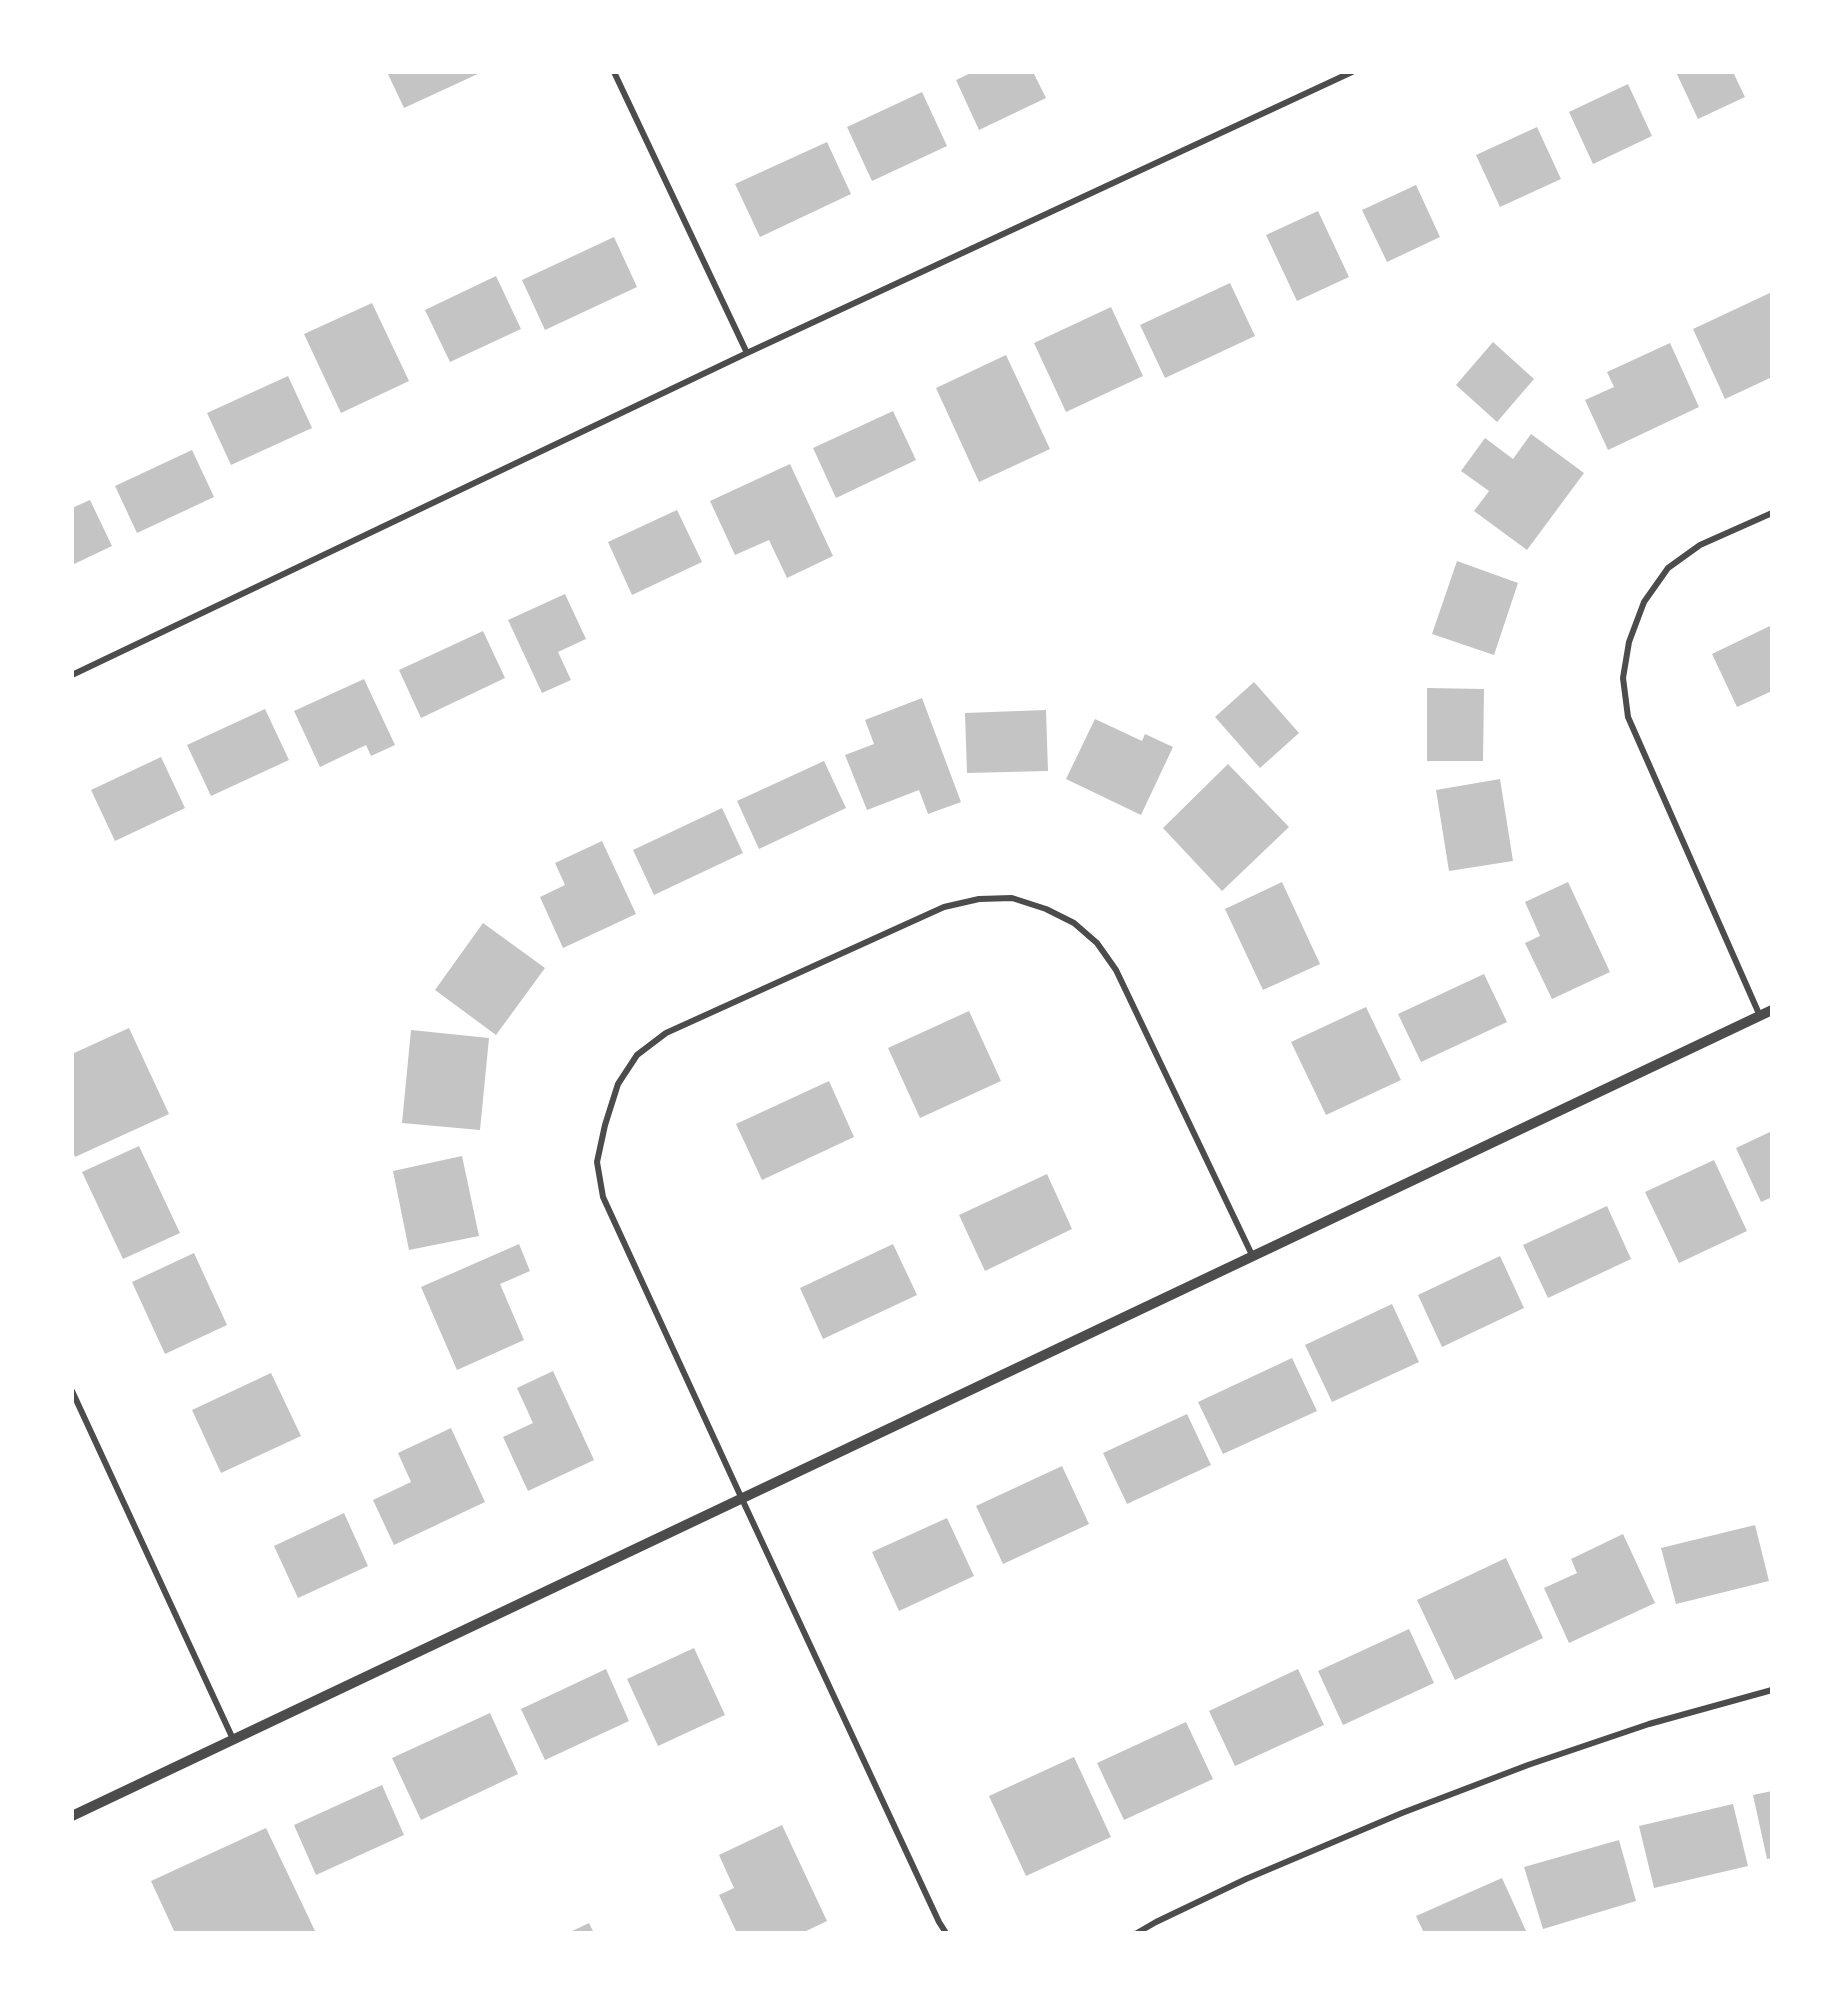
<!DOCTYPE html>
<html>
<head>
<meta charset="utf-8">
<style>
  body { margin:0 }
  #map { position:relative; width:1844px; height:2005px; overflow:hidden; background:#fff; font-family:"Golos Text",sans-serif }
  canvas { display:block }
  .frame { position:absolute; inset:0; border:74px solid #fff; pointer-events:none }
</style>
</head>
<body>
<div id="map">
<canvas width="1844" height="2005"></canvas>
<div class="frame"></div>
</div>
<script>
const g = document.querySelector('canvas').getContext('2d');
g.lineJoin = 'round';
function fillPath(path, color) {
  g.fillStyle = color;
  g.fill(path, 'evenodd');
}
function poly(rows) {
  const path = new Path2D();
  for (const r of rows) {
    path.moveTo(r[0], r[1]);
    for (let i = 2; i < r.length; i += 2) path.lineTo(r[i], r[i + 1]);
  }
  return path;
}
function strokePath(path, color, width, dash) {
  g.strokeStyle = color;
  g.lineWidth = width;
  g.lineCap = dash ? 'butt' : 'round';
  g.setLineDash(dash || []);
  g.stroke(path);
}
fillPath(poly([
  [387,72,482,72,404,108],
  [973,72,1033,72,1046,98,979,130,956,80],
  [1676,72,1733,72,1745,97,1698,119],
  [1628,84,1652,136,1593,164,1569,112],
  [922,92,947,146,872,181,847,127],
  [1537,127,1561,179,1500,207,1476,155],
  [827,142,851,194,760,237,735,184],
  [1416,185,1440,237,1387,262,1362,210],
  [1318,211,1349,277,1297,301,1266,235],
  [614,237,637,287,545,330,522,280],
  [496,276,521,329,450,362,425,310],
  [1230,283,1255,336,1165,378,1140,325],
  [1772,292,1772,377,1725,399,1693,329],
  [372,303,409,381,341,413,304,334],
  [1111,307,1143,376,1066,412,1034,343],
  [1493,342,1534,379,1497,422,1456,385],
  [1670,343,1699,407,1608,450,1585,400,1614,387,1607,372],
  [1006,355,1050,449,979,482,936,388],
  [288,376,312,428,231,465,207,413],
  [893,411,916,460,836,498,813,448],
  [1531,434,1584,473,1527,550,1474,511,1489,491,1461,471,1485,438,1513,459],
  [192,450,214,497,137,533,115,486],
  [790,464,833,556,787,578,769,540,735,555,710,501],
  [90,500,112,546,72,565,72,508],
  [677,510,702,562,632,595,608,542],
  [1457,561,1518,583,1494,655,1432,634],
  [565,594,586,639,558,652,571,680,542,693,508,620],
  [1772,625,1772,691,1737,707,1712,654],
  [483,631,505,678,421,718,399,670],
  [364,679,395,745,371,756,366,745,320,767,294,711],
  [1254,682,1299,733,1260,768,1215,717],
  [1427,688,1484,689,1483,761,1427,761],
  [922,698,961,802,928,814,919,790,867,810,845,755,874,744,865,720],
  [265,709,289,760,211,796,187,745],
  [1046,710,1048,771,967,773,965,713],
  [1095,719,1142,741,1145,734,1173,747,1141,815,1066,779],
  [161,757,185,808,115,841,91,790],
  [824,761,846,808,759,849,737,801],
  [1228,764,1289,827,1222,891,1163,828],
  [1500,779,1513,861,1449,871,1436,790],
  [722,808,743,853,654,895,633,850],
  [602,841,636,914,563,948,540,897,565,885,555,863],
  [1282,882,1320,964,1263,990,1225,909],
  [1568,882,1610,972,1552,999,1525,943,1540,936,1525,902],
  [483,923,545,968,496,1035,435,990],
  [1484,974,1507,1022,1421,1062,1398,1014],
  [1366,1007,1401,1080,1326,1115,1291,1042],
  [969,1011,1001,1081,920,1118,888,1048],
  [129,1028,169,1114,75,1157,72,1150,72,1054],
  [411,1030,489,1038,480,1130,402,1123],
  [829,1081,854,1137,762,1180,736,1124],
  [1772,1131,1772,1197,1761,1202,1736,1148],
  [139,1146,180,1233,123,1259,82,1172],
  [462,1156,479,1236,409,1250,393,1171],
  [1714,1160,1747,1231,1679,1263,1645,1192],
  [1047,1174,1072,1229,985,1271,959,1215],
  [1607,1206,1631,1259,1548,1298,1523,1245],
  [519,1244,530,1271,500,1284,524,1340,457,1370,421,1287],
  [893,1244,917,1295,823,1339,800,1288],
  [194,1253,227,1325,165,1354,132,1282],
  [1500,1256,1524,1308,1442,1347,1418,1295],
  [1392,1304,1419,1362,1332,1402,1305,1345],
  [1292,1358,1317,1411,1223,1454,1198,1402],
  [553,1371,594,1460,528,1491,503,1437,533,1423,517,1388],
  [271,1373,301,1436,221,1473,192,1410],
  [1187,1414,1211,1465,1127,1504,1103,1453],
  [451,1428,485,1502,394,1545,373,1500,411,1482,398,1453],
  [1062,1466,1089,1524,1003,1564,976,1506],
  [344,1513,368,1566,298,1598,274,1546],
  [947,1518,974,1576,899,1611,872,1552],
  [1755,1525,1769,1581,1676,1604,1661,1548],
  [1623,1534,1655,1603,1569,1643,1544,1588,1577,1573,1571,1559],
  [1506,1558,1543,1638,1455,1680,1417,1600],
  [1409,1629,1434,1683,1343,1725,1318,1671],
  [694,1648,725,1715,658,1746,627,1679],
  [606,1669,629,1721,545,1760,521,1709],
  [1298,1669,1324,1725,1235,1766,1209,1711],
  [490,1713,518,1774,421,1820,392,1758],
  [1186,1722,1213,1779,1124,1820,1097,1763],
  [1074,1757,1111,1837,1026,1876,989,1796],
  [382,1785,404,1835,316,1875,294,1825],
  [1772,1791,1772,1858,1767,1859,1753,1795],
  [1733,1804,1748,1866,1654,1888,1639,1826],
  [782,1825,827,1921,802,1933,737,1933,719,1895,734,1888,719,1855],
  [266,1828,316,1933,175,1933,151,1881],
  [1619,1840,1636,1901,1543,1929,1524,1867],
  [1502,1878,1527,1933,1424,1933,1416,1916],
  [589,1923,594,1933,568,1933]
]), '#c4c4c4');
strokePath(poly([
  [614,72,747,353],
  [72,675,747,353,1352,72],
  [1760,1016,1628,717,1623,678,1629,642,1644,602,1668,568,1700,545,1772,513],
  [72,1391,233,1739],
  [946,1933,939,1922,742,1499,603,1197,597,1162,605,1125,618,1084,637,1055,666,1033,944,907,979,899,1012,898,1046,909,1074,923,1097,943,1116,970,1253,1257],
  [1137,1933,1156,1922,1246,1879,1402,1813,1528,1765,1649,1724,1772,1690]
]), '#4c4c4c', 6);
strokePath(poly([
  [72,1816,1772,1010]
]), '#4c4c4c', 10);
</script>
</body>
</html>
